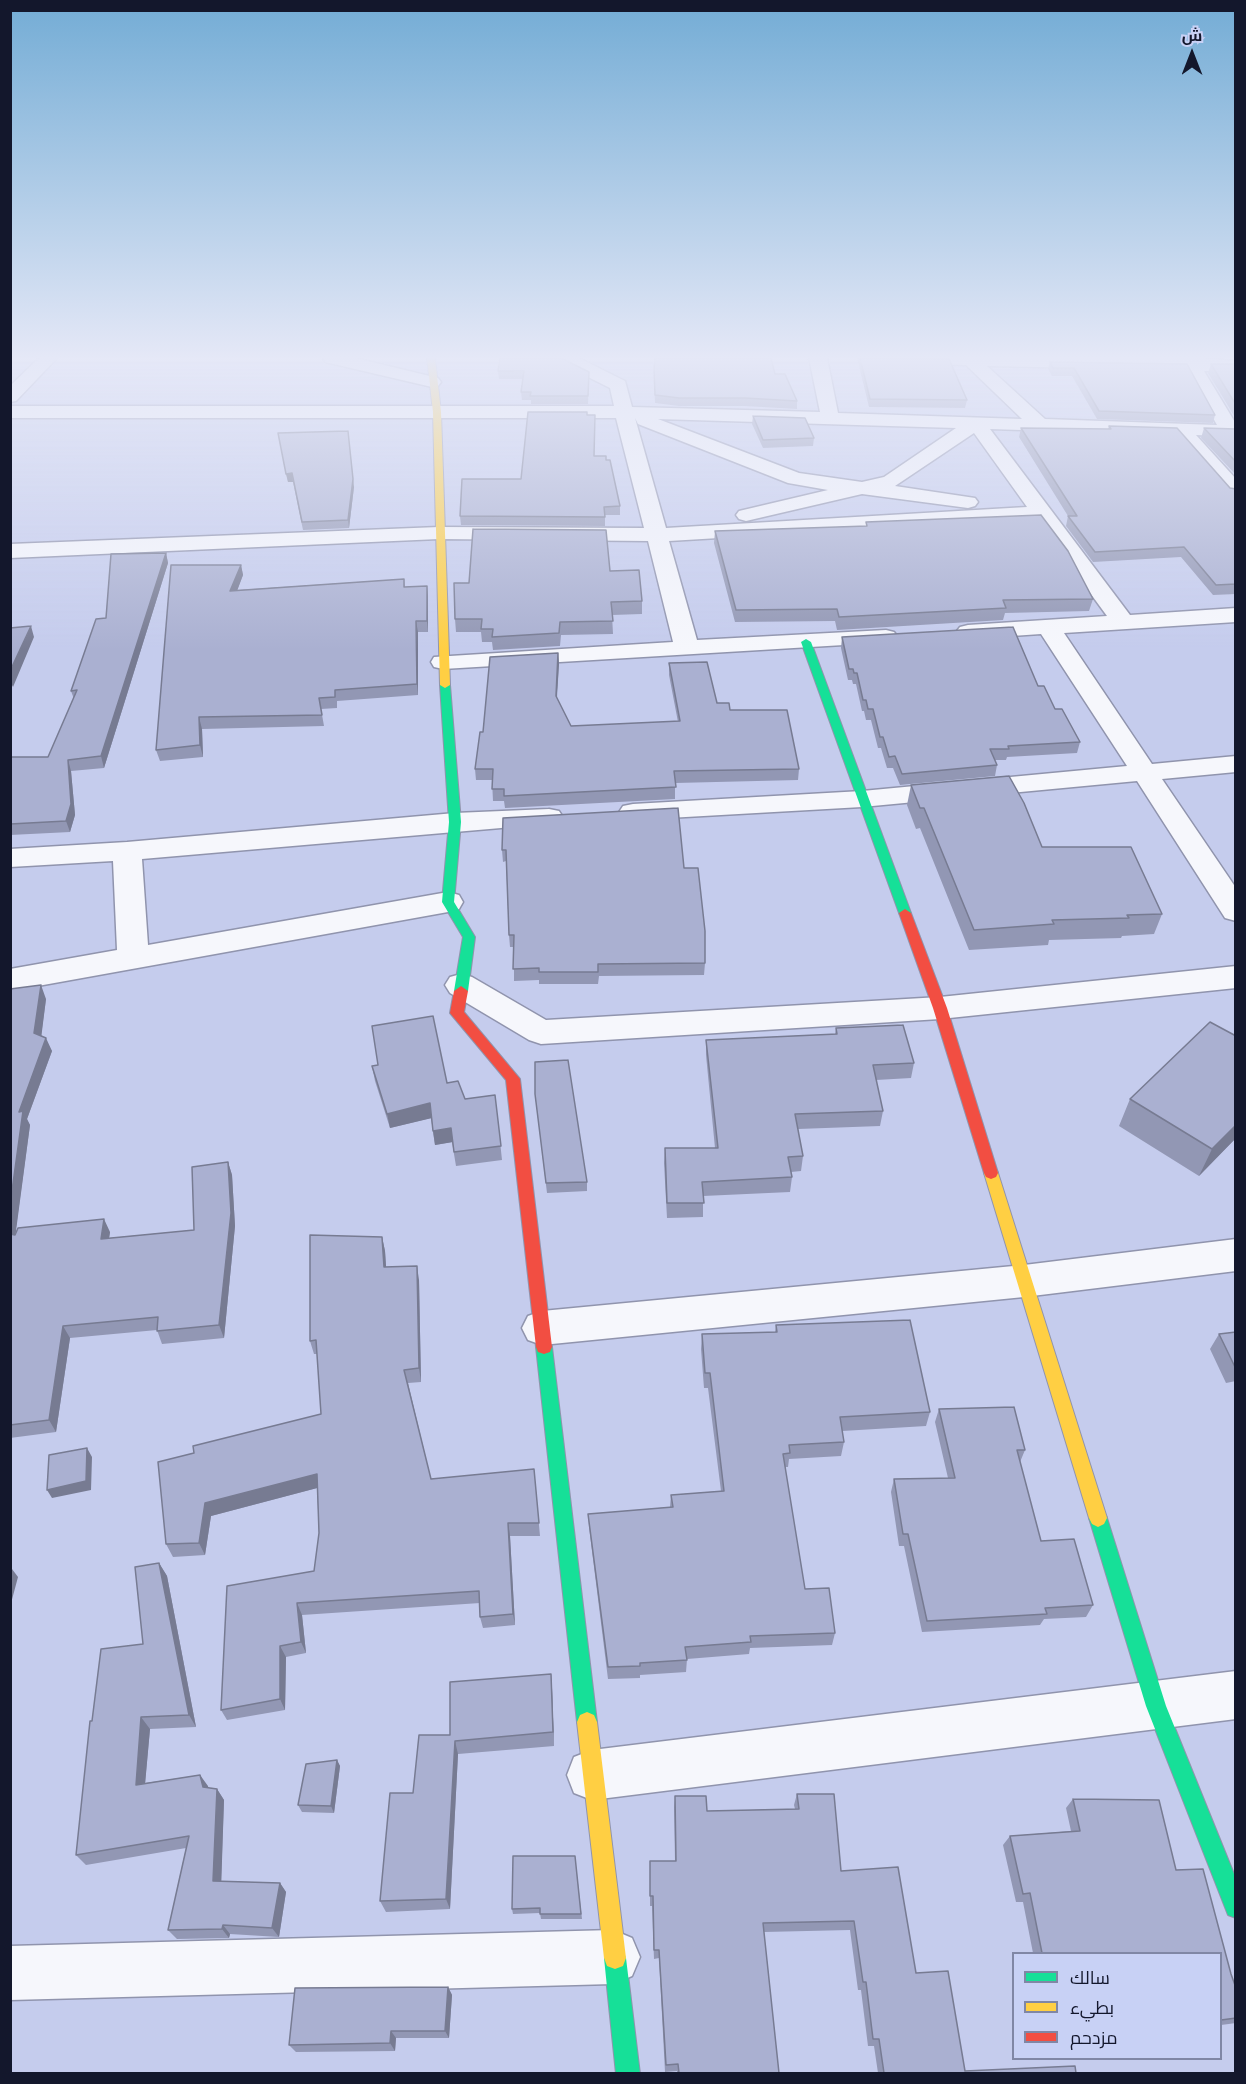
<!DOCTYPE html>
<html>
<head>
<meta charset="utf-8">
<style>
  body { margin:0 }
  #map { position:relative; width:1246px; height:2084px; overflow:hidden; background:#c5cced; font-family:Montserrat,Cairo,sans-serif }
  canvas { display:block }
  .frame { position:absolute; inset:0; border:12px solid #13172c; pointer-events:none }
  .legend { position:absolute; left:1012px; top:1952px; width:210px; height:108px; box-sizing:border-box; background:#c8d1f5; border:2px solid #8087a5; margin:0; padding:8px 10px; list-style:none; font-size:18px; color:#13172c }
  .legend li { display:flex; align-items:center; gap:12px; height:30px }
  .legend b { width:30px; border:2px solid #8087a5 }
  .north { position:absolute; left:1162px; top:24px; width:60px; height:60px; -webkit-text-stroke:4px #c8d1f5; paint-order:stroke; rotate:0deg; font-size:16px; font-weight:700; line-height:24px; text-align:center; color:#13172c }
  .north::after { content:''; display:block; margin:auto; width:21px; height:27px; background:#13172c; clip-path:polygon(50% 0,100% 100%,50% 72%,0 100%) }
</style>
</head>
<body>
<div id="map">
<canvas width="1246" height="2084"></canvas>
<div class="frame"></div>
<ul class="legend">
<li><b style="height:8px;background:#16e098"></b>سالك</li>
<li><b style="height:8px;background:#ffcf43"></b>بطيء</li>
<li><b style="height:8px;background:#f24e42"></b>مزدحم</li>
</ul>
<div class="north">ش</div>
</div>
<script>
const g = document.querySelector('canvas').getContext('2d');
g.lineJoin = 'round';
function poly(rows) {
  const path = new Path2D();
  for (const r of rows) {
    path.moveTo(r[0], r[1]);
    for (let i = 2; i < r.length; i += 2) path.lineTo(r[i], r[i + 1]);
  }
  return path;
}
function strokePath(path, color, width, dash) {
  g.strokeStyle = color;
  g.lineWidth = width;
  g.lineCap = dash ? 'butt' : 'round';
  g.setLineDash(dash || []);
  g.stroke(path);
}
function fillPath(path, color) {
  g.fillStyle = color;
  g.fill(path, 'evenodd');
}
const street = poly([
  [39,358,57,358,16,401,10,402,10,386,39,358],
  [323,358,355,358,438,378,441,382,438,386,432,387,325,362,323,358],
  [556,358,579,358,625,381,632,407,820,412,809,358,827,358,838,413,1022,419,966,365,885,363,877,358,1197,358,1236,361,1236,371,1204,371,1236,424,1236,437,1196,435,1236,479,1236,498,1229,496,1175,435,990,429,1130,615,1236,608,1236,622,1064,633,1152,764,1236,756,1236,772,1162,779,1236,888,1236,921,1225,918,1137,781,862,807,633,820,623,818,619,812,623,806,633,804,862,791,1127,766,1041,634,968,639,960,637,956,632,960,627,968,625,1107,616,1036,519,669,541,697,640,886,630,894,632,898,637,894,642,443,669,434,667,431,662,434,657,673,642,648,541,439,539,10,558,10,544,439,527,644,528,616,418,10,418,10,406,614,406,610,388,558,362,556,358],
  [987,366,1186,370,1217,425,1045,419,987,366],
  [635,418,638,424,788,483,828,490,739,511,736,515,739,519,746,521,862,494,968,508,975,506,978,502,975,498,895,486,974,433,1027,507,666,528,635,418],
  [658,419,956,428,884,477,862,482,799,473,658,419],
  [549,809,559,811,563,817,559,823,142,859,148,945,448,892,459,895,463,902,459,909,448,912,10,991,10,969,117,950,113,861,10,867,10,849,127,842,455,813,549,809],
  [1236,966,1236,988,940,1019,541,1044,529,1040,450,993,445,985,450,977,461,974,472,977,546,1020,940,997,1236,966],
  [1236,1239,1236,1271,1024,1297,542,1345,528,1340,522,1328,528,1316,542,1311,1024,1265,1236,1239],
  [1236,1671,1236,1719,592,1800,574,1793,567,1775,574,1757,592,1750,1236,1671],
  [613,1930,632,1938,640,1957,632,1976,613,1984,10,2000,10,1946,613,1930]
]);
const fast = poly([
  [806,639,811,642,911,913,909,916,901,916,899,913,801,642,806,639],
  [445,682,450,685,461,822,454,902,475,937,468,991,461,996,454,991,463,937,442,902,449,822,440,685,445,682],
  [544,1340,550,1342,552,1347,597,1722,594,1729,587,1732,580,1729,577,1722,536,1347,538,1342,544,1340],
  [1098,1509,1104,1512,1107,1518,1166,1706,1236,1879,1236,1918,1228,1915,1146,1706,1089,1518,1092,1512,1098,1509],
  [615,1947,623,1950,626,1958,640,2074,616,2074,604,1958,607,1950,615,1947]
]);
const slow = poly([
  [427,358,435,358,441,412,450,685,445,688,440,685,433,412,427,358],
  [991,1167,996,1169,998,1173,1107,1518,1104,1524,1098,1527,1092,1524,1089,1518,984,1173,986,1169,991,1167],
  [587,1712,594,1715,597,1722,626,1958,623,1966,615,1969,607,1966,604,1958,577,1722,580,1715,587,1712]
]);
const jam = poly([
  [905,909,911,913,947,1008,998,1173,996,1177,991,1179,986,1177,984,1173,933,1008,899,913,905,909],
  [461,986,468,991,464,1012,520,1079,552,1347,550,1352,544,1354,538,1352,536,1347,506,1080,450,1013,454,991,461,986]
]);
strokePath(street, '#9094ad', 3);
strokePath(fast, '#9094ad', 2);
strokePath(slow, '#9094ad', 2);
strokePath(jam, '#9094ad', 2);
fillPath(street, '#f6f7fc');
fillPath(fast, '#16e098');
fillPath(slow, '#ffcf43');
fillPath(jam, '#f24e42');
fillPath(poly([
  [857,358,924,358,967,400,965,408,869,407],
  [1050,362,1187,364,1215,415,1213,423,1097,419,1072,376,1052,376,1048,369],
  [1211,364,1236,364,1236,419,1208,373],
  [498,371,589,372,588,404,531,404,531,400,522,400,521,392,523,379,499,379],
  [775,374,797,401,797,409,744,406,679,406,655,403,654,377],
  [587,415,594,456,606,460,620,506,620,515,605,515,605,526,461,525,460,516,521,479],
  [753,416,814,438,813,446,763,448,752,424],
  [1109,426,1230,488,1236,489,1236,594,1213,595,1181,557,1093,562,1066,526,1068,516,1019,437,1021,428,1108,429],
  [1204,428,1236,429,1236,475,1201,438],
  [278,433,354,487,349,528,303,530,293,482,288,482],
  [866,522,1093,599,1089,611,1005,613,1003,620,837,630,835,621,735,622,714,543,715,531,866,526],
  [166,553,168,563,104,768,71,771,75,815,70,832,10,835,10,757,48,757,74,699,71,691,106,618],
  [241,565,243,575,237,590,404,579,405,587,427,586,428,597,428,632,418,632,418,695,337,701,337,708,321,709,324,726,202,729,203,757,160,761,156,750],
  [610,571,642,601,642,614,612,615,613,634,561,635,560,646,493,650,492,642,482,642,481,632,456,632,455,619,469,583],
  [842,637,1038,686,1080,742,1077,753,1007,757,1006,760,995,760,997,765,995,776,900,785,893,768,887,768,881,748,878,748,871,720,866,720,864,711,862,711,856,684,853,684,852,680,848,680,841,648],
  [558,653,559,664,557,698,571,726,678,722,669,675,669,663,717,703,730,710,799,769,798,780,675,783,675,799,505,808,504,801,493,801,492,780,476,780,475,769,483,732],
  [911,785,1042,847,1162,914,1154,934,1122,936,1121,938,1049,940,1048,945,969,950,920,828,916,829,907,805],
  [502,850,684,868,705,963,704,975,599,976,598,984,539,984,539,980,514,981,514,947,510,947,509,935,506,861,503,862],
  [10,989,46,999,41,1036,52,1051,27,1119,30,1125,15,1235,110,1232,109,1238,194,1230,228,1162,232,1175,235,1226,224,1338,162,1344,157,1330,70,1338,56,1432,10,1438],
  [836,1028,914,1063,911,1078,876,1080,883,1111,880,1126,798,1129,803,1156,801,1171,791,1172,792,1177,790,1192,703,1196,703,1217,667,1218,664,1163,665,1148,715,1148,706,1055,706,1040,835,1034],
  [372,1066,465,1099,495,1095,502,1160,456,1166,452,1142,435,1145,431,1118,390,1128,375,1081],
  [535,1094,587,1182,587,1191,547,1193],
  [1130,1099,1236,1138,1199,1176,1119,1126],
  [382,1237,385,1251,386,1267,419,1280,421,1382,408,1383,431,1479,534,1469,540,1536,510,1536,515,1625,483,1628,480,1617,480,1603,302,1615,306,1653,286,1657,285,1710,227,1720,221,1710,314,1571,319,1533,317,1488,211,1516,205,1555,173,1557,166,1544,194,1453,321,1414,317,1354,314,1354,310,1341],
  [776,1325,930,1412,926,1426,842,1431,844,1442,841,1456,789,1459,788,1467,785,1467,805,1589,835,1633,832,1645,750,1648,749,1654,687,1659,686,1672,640,1675,640,1678,608,1679,589,1527,588,1514,670,1507,671,1495,721,1491,708,1388,704,1388,701,1349,702,1334,775,1332],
  [1236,1332,1236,1381,1226,1383,1210,1349,1219,1334],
  [939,1409,1025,1450,1020,1462,1041,1541,1093,1605,1086,1617,1044,1619,1040,1625,922,1632,904,1546,899,1546,891,1492,894,1479,948,1478,935,1422],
  [159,1563,167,1576,196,1727,150,1729,145,1783,200,1775,208,1788,217,1789,224,1800,221,1881,280,1883,286,1892,279,1937,230,1934,229,1938,177,1939,168,1930,186,1848,86,1865,76,1855,92,1721,143,1644],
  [551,1674,552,1688,554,1746,458,1754,450,1909,386,1912,380,1901,450,1735],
  [337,1760,340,1766,334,1813,302,1812,298,1805],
  [797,1794,841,1871,916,1973,965,2071,1076,2073,878,2073,874,2046,868,2046,861,1990,858,1990,850,1930,764,1932,779,2073,677,2073,677,2071,665,2072,659,1958,654,1959,652,1906,650,1906,650,1861,675,1861,674,1807,675,1796,707,1811,795,1809,794,1805],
  [1073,1799,1159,1800,1176,1870,1203,1869,1231,1974,1236,1988,1236,2023,1221,2025,1221,1953,1033,1953,1023,1902,1016,1902,1003,1845,1010,1836,1071,1831,1066,1808],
  [575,1856,582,1919,541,1919,540,1913,513,1914,512,1909],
  [448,1987,452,1995,449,2038,396,2038,395,2051,296,2052,289,2045]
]), '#9297b4');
fillPath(poly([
  [348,431,354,487,349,528,348,520],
  [292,473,293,482,288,482,286,474],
  [166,553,168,563,104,768,101,756],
  [241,565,243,575,233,602,230,591],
  [427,586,428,597,428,632,427,621],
  [416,621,418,632,418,695,417,684],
  [31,626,34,637,13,687,10,681,10,671],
  [558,653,559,664,556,707,556,696],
  [199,717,202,729,203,757,200,745],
  [68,760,71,771,75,815,70,832,66,821],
  [41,985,46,999,40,1047,34,1033],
  [46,1038,52,1051,27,1119,30,1125,14,1246,10,1240,10,1205,19,1112],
  [430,1103,432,1118,390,1128,387,1114],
  [1236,1125,1236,1138,1199,1176,1212,1149],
  [451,1128,453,1142,435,1145,433,1131],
  [228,1162,232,1175,235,1226,224,1338,219,1325],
  [104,1219,110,1232,107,1252,101,1239],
  [382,1237,385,1251,387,1281,384,1267],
  [417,1266,419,1280,421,1382,419,1368],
  [63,1326,70,1338,56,1432,49,1420],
  [87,1448,92,1457,91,1490,52,1498,47,1490],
  [317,1474,321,1487,211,1516,205,1555,199,1543,205,1503],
  [508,1523,510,1536,515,1625,513,1614],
  [159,1563,167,1576,196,1727,189,1715],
  [12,1569,18,1577,10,1607,10,1574],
  [297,1603,302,1615,306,1653,301,1642],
  [280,1646,286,1657,285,1710,280,1699],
  [551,1674,552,1688,554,1746,553,1732],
  [141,1717,150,1729,144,1796,136,1785],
  [455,1741,458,1754,450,1909,446,1899],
  [337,1760,340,1766,334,1813,331,1806],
  [200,1775,208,1786,210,1798,203,1787],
  [217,1789,224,1800,221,1891,213,1881],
  [280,1883,286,1892,279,1937,272,1928],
  [223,1925,230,1934,229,1938,222,1929],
  [448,1987,452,1995,449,2038,445,2031],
  [391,2031,396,2038,395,2051,390,2043]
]), '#777b92');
const building = poly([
  [500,358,561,358,589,372,588,396,530,396,531,392,521,392,524,371,498,371,500,358],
  [655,358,771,358,775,374,785,374,797,401,745,398,679,398,655,395,654,369,655,358],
  [860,358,949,359,967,400,870,399,860,358],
  [1050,362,1187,364,1215,415,1099,411,1074,368,1053,368,1050,362],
  [1211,364,1236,364,1236,405,1211,364],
  [528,412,587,412,587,415,595,415,594,456,606,456,606,460,610,460,620,506,604,507,605,517,460,516,462,479,521,479,528,412],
  [753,416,805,418,814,438,763,440,753,416],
  [1109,426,1177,428,1230,488,1236,489,1236,584,1216,585,1184,547,1095,552,1068,516,1077,516,1021,428,1111,429,1109,426],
  [1204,428,1236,429,1236,462,1204,428],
  [348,431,353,479,348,520,302,522,292,473,286,474,278,433,348,431],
  [1041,515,1068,551,1093,599,1003,600,1006,608,839,617,837,609,736,610,715,531,867,526,866,522,1041,515],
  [473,529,606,530,610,571,639,570,642,601,611,602,613,621,560,622,559,633,492,637,493,629,481,629,482,619,455,619,454,583,469,583,473,529],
  [166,553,101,756,68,760,71,804,66,821,10,824,10,757,48,757,77,690,71,691,96,619,106,618,111,554,166,553],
  [171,565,241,565,230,591,404,579,404,587,427,586,427,621,416,621,417,684,335,690,335,697,319,698,322,715,199,717,200,745,156,750,171,565],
  [31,626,10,671,10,628,31,626],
  [1013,627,1038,686,1044,686,1055,709,1062,709,1080,742,1008,746,1009,749,990,749,997,765,902,774,895,756,889,757,883,737,880,737,873,709,868,709,866,700,863,700,857,673,854,673,853,669,849,669,842,637,1013,627],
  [558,653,556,696,571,726,680,721,669,663,707,662,717,703,729,703,730,710,787,710,799,769,674,771,676,787,504,796,504,789,492,789,493,769,475,769,480,732,483,732,490,657,558,653],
  [1009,776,1024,803,1042,847,1131,847,1162,914,1127,915,1129,918,1052,920,1054,924,974,930,924,808,920,808,911,785,1009,776],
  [678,808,684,868,698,868,705,931,705,963,598,964,598,972,539,972,539,968,513,969,514,935,509,935,506,850,502,850,503,818,678,808],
  [41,985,34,1033,46,1038,19,1112,23,1111,10,1205,10,989,41,985],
  [433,1016,447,1083,458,1081,465,1099,495,1095,501,1146,454,1152,451,1128,433,1131,430,1103,387,1114,372,1066,378,1065,372,1026,433,1016],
  [1210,1022,1236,1036,1236,1125,1212,1149,1130,1099,1210,1022],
  [903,1025,914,1063,873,1065,883,1111,795,1114,803,1156,788,1157,792,1177,702,1182,704,1203,667,1203,665,1148,718,1148,706,1040,837,1034,836,1028,903,1025],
  [568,1060,587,1182,546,1183,535,1094,535,1062,568,1060],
  [228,1162,231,1213,219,1325,157,1331,158,1317,63,1326,49,1420,10,1425,10,1234,15,1235,18,1228,104,1219,101,1239,194,1230,192,1167,228,1162],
  [310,1235,382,1237,384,1267,417,1266,419,1368,404,1370,431,1479,534,1469,539,1523,508,1523,513,1614,480,1617,479,1591,297,1603,301,1642,280,1646,280,1699,221,1710,227,1586,314,1571,319,1533,317,1474,205,1503,199,1543,166,1544,158,1462,194,1453,193,1446,321,1414,316,1340,310,1341,310,1235],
  [910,1320,930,1412,840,1417,844,1442,789,1445,790,1453,783,1454,805,1589,829,1588,835,1633,750,1636,751,1642,685,1647,687,1660,640,1663,640,1666,608,1667,588,1514,673,1507,671,1495,724,1491,710,1373,705,1373,702,1334,777,1332,776,1325,910,1320],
  [1236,1332,1236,1367,1235,1367,1219,1334,1236,1332],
  [1014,1407,1025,1450,1017,1450,1041,1541,1074,1539,1093,1605,1045,1608,1047,1614,927,1621,908,1534,903,1534,894,1479,955,1478,939,1409,1014,1407],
  [87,1448,86,1481,47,1490,49,1455,87,1448],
  [159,1563,189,1715,141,1717,136,1785,200,1775,203,1787,217,1789,213,1881,280,1883,272,1928,223,1925,222,1929,168,1930,189,1836,76,1855,90,1721,92,1721,101,1649,143,1644,135,1567,159,1563],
  [551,1674,553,1732,455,1741,446,1899,380,1901,390,1793,413,1793,419,1735,450,1735,450,1682,551,1674],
  [337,1760,331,1806,298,1805,306,1764,337,1760],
  [797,1794,834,1794,841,1871,898,1867,916,1973,948,1971,965,2071,1075,2066,1076,2073,884,2073,879,2039,873,2039,866,1982,863,1982,854,1921,763,1923,779,2073,679,2073,678,2064,666,2065,659,1950,654,1950,653,1896,650,1896,650,1861,676,1861,675,1796,706,1796,707,1811,799,1809,797,1794],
  [1073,1799,1159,1800,1176,1870,1203,1869,1231,1974,1236,1988,1236,2018,1221,2020,1221,1953,1042,1953,1030,1893,1023,1894,1010,1836,1080,1831,1073,1799],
  [513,1856,575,1856,581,1914,540,1914,540,1908,512,1909,513,1856],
  [448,1987,445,2031,391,2031,390,2043,289,2045,295,1988,448,1987]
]);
fillPath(building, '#aab0d1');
strokePath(building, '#777b92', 1.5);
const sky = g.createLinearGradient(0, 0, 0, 650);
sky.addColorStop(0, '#73acd5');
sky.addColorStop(0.55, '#e5e8f7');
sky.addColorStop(1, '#e5e8f700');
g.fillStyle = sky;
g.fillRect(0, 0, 1246, 650);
</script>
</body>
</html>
